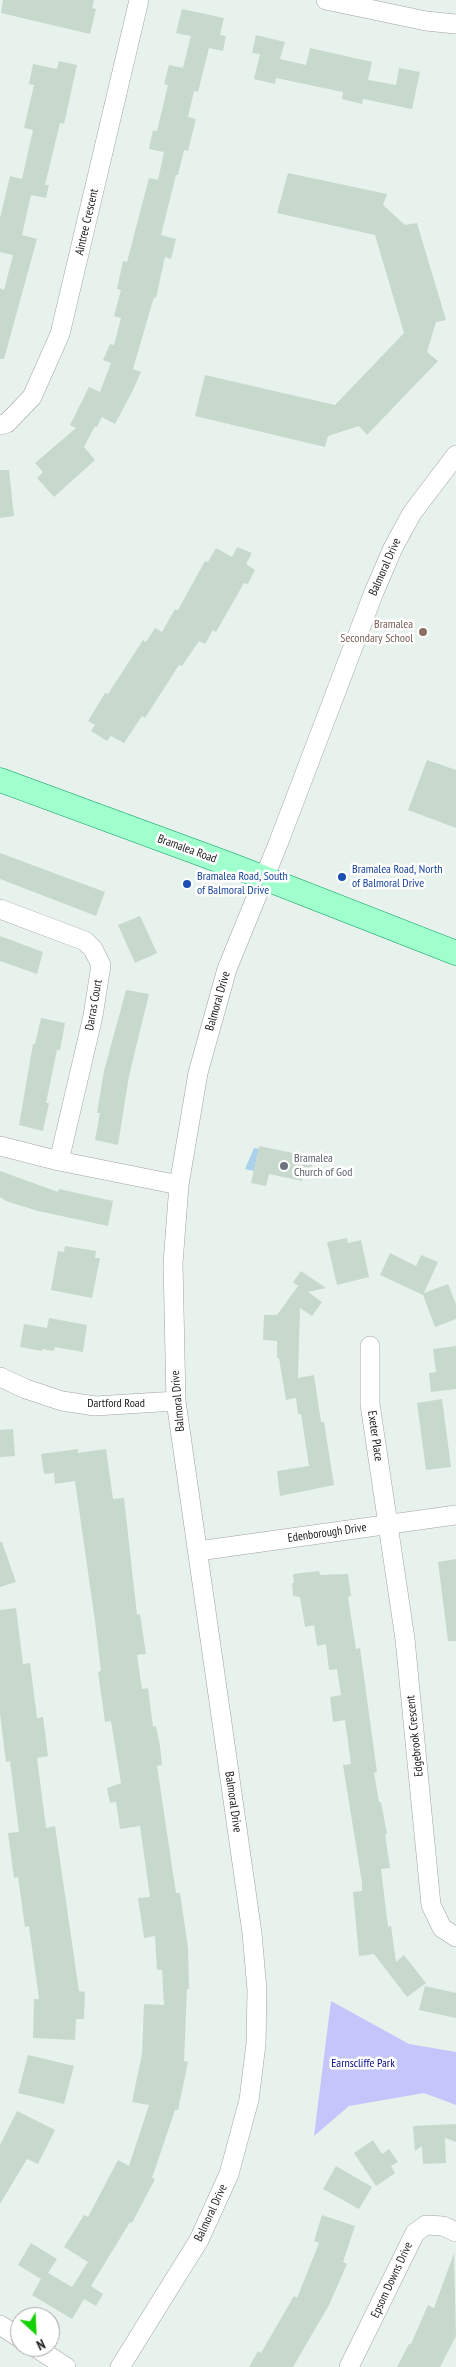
<!DOCTYPE html>
<html>
<head>
<meta charset="utf-8">
<style>
  body { margin:0 }
  #map { position:relative; width:456px; height:2367px; overflow:hidden; background:#e7f2ed; font-family:"PT Sans Narrow",sans-serif }
  canvas { display:block }
  .north { position:absolute; left:10px; top:2307px; width:50px; height:50px; box-sizing:border-box; background:#fff; border:1px solid #a6a6a6; border-radius:50%; rotate:155deg; font-size:14px; font-weight:700; line-height:20px; text-align:center; color:#212121 }
  .north::after { content:''; display:block; margin:auto; width:18px; height:22px; background:#12d200; clip-path:polygon(50% 0,100% 100%,50% 72%,0 100%) }
</style>
</head>
<body>
<div id="map">
<canvas width="456" height="2367"></canvas>
<div class="north">N</div>
</div>
<script>
const g = document.querySelector('canvas').getContext('2d');
g.lineJoin = 'round';
function fillPath(path, color) {
  g.fillStyle = color;
  g.fill(path, 'evenodd');
}
function poly(rows) {
  const path = new Path2D();
  for (const r of rows) {
    path.moveTo(r[0], r[1]);
    for (let i = 2; i < r.length; i += 2) path.lineTo(r[i], r[i + 1]);
  }
  return path;
}
function strokePath(path, color, width, dash) {
  g.strokeStyle = color;
  g.lineWidth = width;
  g.lineCap = dash ? 'butt' : 'round';
  g.setLineDash(dash || []);
  g.stroke(path);
}
function label(font, color, halo, rows, align = 'center') {
  g.font = font + ' "PT Sans Narrow",sans-serif';
  g.lineWidth = 5;
  g.setLineDash([]);
  g.textBaseline = 'middle';
  g.strokeStyle = halo;
  g.fillStyle = color;
  for (const [text, x, y, turn = 0] of rows) {
    g.save();
    g.translate(x, y);
    g.rotate((+turn || 0) * Math.PI / 180);
    g.textAlign = isNaN(turn) ? turn : align;
    if (halo) g.strokeText(text, 0, 0);
    g.fillText(text, 0, 0);
    g.restore();
  }
}
fillPath(poly([
  [254,1148,259,1149,254,1171,245,1169]
]), '#acd1ec');
fillPath(poly([
  [331,2001,409,2044,456,2052,456,2105,424,2093,349,2106,314,2136]
]), '#c4c5fb');
fillPath(poly([
  [3,0,94,0,92,8,96,9,90,34,1,13],
  [182,9,224,18,220,35,226,36,223,51,209,48,198,92,194,91,188,117,196,119,188,151,184,150,178,175,176,175,161,235,176,239,171,259,165,257,156,298,154,297,133,369,141,372,133,390,115,424,102,417,97,427,95,426,84,447,95,460,54,497,37,478,43,472,35,463,76,428,70,425,89,387,100,392,111,363,103,360,110,344,114,345,121,318,114,316,121,290,117,289,123,261,127,262,149,178,158,180,164,152,149,149,153,130,157,131,168,85,164,84,169,65,183,68,191,36,176,33],
  [256,35,285,42,280,59,306,65,310,48,372,62,368,80,396,85,399,68,420,72,412,109,363,99,362,104,342,99,343,92,276,78,275,84,254,79,260,54,252,53],
  [59,61,77,65,64,124,60,123,45,185,49,185,46,198,31,195,22,235,37,239,4,359,0,359,0,288,4,290,13,255,0,252,0,218,10,176,22,179,33,130,24,128,34,85,29,84,33,64,57,69],
  [288,173,387,194,383,205,405,225,417,223,446,320,436,322,427,352,438,361,367,435,359,426,328,436,325,447,195,416,205,375,335,405,404,333,375,235,277,213],
  [0,470,9,470,14,516,0,518],
  [237,547,252,553,246,564,255,570,248,584,244,583,216,632,213,630,205,644,199,641,182,666,179,665,145,718,142,716,124,743,111,736,107,741,91,731,95,725,88,721,105,693,108,694,143,640,146,642,155,628,162,632,175,609,178,610,205,561,208,562,216,548,232,557],
  [427,760,456,770,456,828,408,810],
  [0,853,105,892,96,916,0,879],
  [140,916,157,953,135,963,118,925],
  [0,936,43,952,37,974,0,961],
  [126,990,149,994,129,1076,118,1145,95,1140,100,1113,97,1113,104,1071],
  [41,1018,65,1023,60,1050,57,1050,46,1103,49,1103,43,1131,19,1125,33,1044,35,1044],
  [259,1146,308,1156,307,1159,313,1160,310,1175,303,1174,302,1181,269,1174,266,1186,251,1183],
  [0,1171,58,1192,59,1189,113,1201,108,1226,38,1211,6,1201,0,1197],
  [347,1238,348,1243,361,1240,369,1277,337,1285,327,1242],
  [65,1246,96,1251,95,1258,100,1258,92,1298,51,1290,58,1251,64,1252],
  [390,1253,416,1266,421,1255,438,1262,424,1293,448,1284,456,1304,456,1319,435,1327,423,1295,380,1275],
  [301,1271,326,1288,308,1292,322,1302,312,1316,300,1308,298,1378,314,1375,321,1422,324,1422,334,1485,280,1496,277,1471,309,1466,301,1414,298,1414,296,1398,286,1400,279,1358,277,1358,277,1341,263,1340,264,1315,277,1315,298,1286,293,1282],
  [49,1318,87,1325,83,1352,55,1347,54,1351,42,1349,42,1351,20,1347,24,1324,47,1328],
  [456,1346,456,1389,431,1392,429,1373,436,1372,433,1349],
  [442,1399,451,1467,426,1470,417,1403],
  [13,1429,15,1456,0,1457,0,1430],
  [78,1449,78,1453,106,1449,113,1499,124,1498,137,1615,140,1614,146,1654,137,1655,142,1689,148,1688,153,1727,156,1726,160,1746,162,1765,157,1766,176,1893,180,1893,188,1948,189,1989,187,1989,184,2061,188,2062,178,2110,175,2110,152,2178,155,2179,132,2223,130,2222,91,2286,103,2294,96,2306,84,2299,72,2319,32,2295,41,2279,18,2265,31,2243,57,2259,48,2273,72,2287,88,2262,64,2247,84,2215,88,2217,118,2160,129,2166,149,2105,132,2102,142,2054,144,2004,164,2005,162,1970,157,1970,155,1936,144,1938,138,1898,150,1897,140,1826,120,1829,116,1802,110,1803,107,1788,121,1783,111,1721,105,1722,98,1672,101,1671,95,1621,75,1481,55,1484,54,1473,44,1474,41,1454],
  [0,1542,2,1542,16,1582,0,1587],
  [456,1559,456,1641,448,1641,438,1562],
  [319,1571,320,1575,348,1574,351,1596,348,1597,356,1649,360,1648,377,1772,374,1773,379,1802,381,1802,387,1834,385,1834,390,1868,381,1869,388,1927,391,1926,396,1962,404,1955,426,1983,407,1997,374,1954,359,1956,353,1892,362,1891,362,1883,343,1765,351,1764,345,1720,333,1722,330,1697,341,1695,337,1669,329,1670,326,1644,317,1646,314,1625,305,1627,300,1597,293,1596,292,1583,294,1583,293,1574],
  [16,1608,23,1664,30,1663,37,1718,43,1717,48,1756,37,1758,46,1828,55,1826,79,1991,85,1992,84,2019,76,2019,75,2040,33,2038,34,1999,39,1999,29,1926,25,1927,18,1877,14,1878,8,1833,19,1832,10,1761,6,1762,0,1714,0,1610],
  [425,1986,456,1993,456,2018,419,2010],
  [28,2055,74,2066,64,2104,18,2093],
  [17,2111,55,2130,38,2164,27,2159,0,2204,0,2145],
  [456,2124,456,2142,445,2138,446,2163,423,2164,422,2146,415,2151,413,2126],
  [373,2140,382,2154,389,2149,398,2162,391,2166,395,2173,376,2186,354,2153],
  [336,2166,372,2187,359,2209,323,2189],
  [322,2215,355,2226,343,2262,347,2264,329,2305,293,2367,249,2367,258,2351,261,2353,294,2296,297,2298,319,2243,314,2241],
  [454,2253,456,2336,440,2367,397,2367,409,2344,411,2344,428,2305,434,2308]
]), '#c7d9cd');
const minor = poly([
  [326,0,426,21,456,24],
  [0,425,7,423,32,397,60,334,139,0],
  [0,909,85,941,93,949,101,965,93,1016,59,1161],
  [0,1146,59,1161,179,1185],
  [370,1346,370,1404,405,1639,431,1905,442,1928,456,1937],
  [0,1377,26,1389,62,1401,95,1406,176,1401],
  [198,1551,456,1515],
  [0,2325,20,2338],
  [35,2347,66,2367],
  [120,2367,199,2240,229,2174,249,2100,256,2044,257,1990,252,1933,176,1401,173,1263,179,1185,198,1073,227,969,278,844,374,592,393,548,412,513,456,455],
  [349,2367,415,2233,426,2225,443,2226,456,2232]
]);
const major = poly([
  [0,780,231,865,456,953]
]);
strokePath(minor, '#a2a2a2', 20);
strokePath(major, '#009e5c', 25);
strokePath(minor, '#fff', 19);
strokePath(major, '#9fffcd', 24);
for (const [x, y, r, color] of [
  [423,632,5,"#8d6e63"],
  [342,877,5,"#1a4fb4"],
  [187,884,5,"#1a4fb4"],
  [284,1166,5,"#6b7280"]
]) {
  const dot = new Path2D();
  dot.arc(x, y, r, 0, 2 * Math.PI);
  g.fillStyle = color;
  g.fill(dot);
  strokePath(dot, '#fff', 2);
}
label('12px', '#212121', '#fff', [
  ["Aintree Crescent",87,222,-77],
  ["Balmoral Drive",385,567,-66],
  ["Bramalea Road",187,849,20],
  ["Balmoral Drive",218,1001,-74],
  ["Darras Court",94,1005,-80],
  ["Balmoral Drive",178,1401,-95],
  ["Dartford Road",116,1404],
  ["Exeter Place",375,1436,82],
  ["Edenborough Drive",327,1533,-8],
  ["Edgebrook Crescent",415,1736,-96],
  ["Balmoral Drive",233,1802,82],
  ["Balmoral Drive",211,2213,-65],
  ["Epsom Downs Drive",392,2280,-65]
]);
label('12px', '#785e54', '#fff', [
  ["Bramalea",413,625],
  ["Secondary School",413,639]
], 'right');
label('12px', '#164399', '#fff', [
  ["Bramalea Road, North",352,870],
  ["of Balmoral Drive",352,884],
  ["Bramalea Road, South",197,877],
  ["of Balmoral Drive",197,891]
], 'left');
label('12px', '#5b616d', '#fff', [
  ["Bramalea",294,1159],
  ["Church of God",294,1173]
], 'left');
label('12px', '#080986', '#fff', [
  ["Earnscliffe Park",363,2064]
]);
</script>
</body>
</html>
